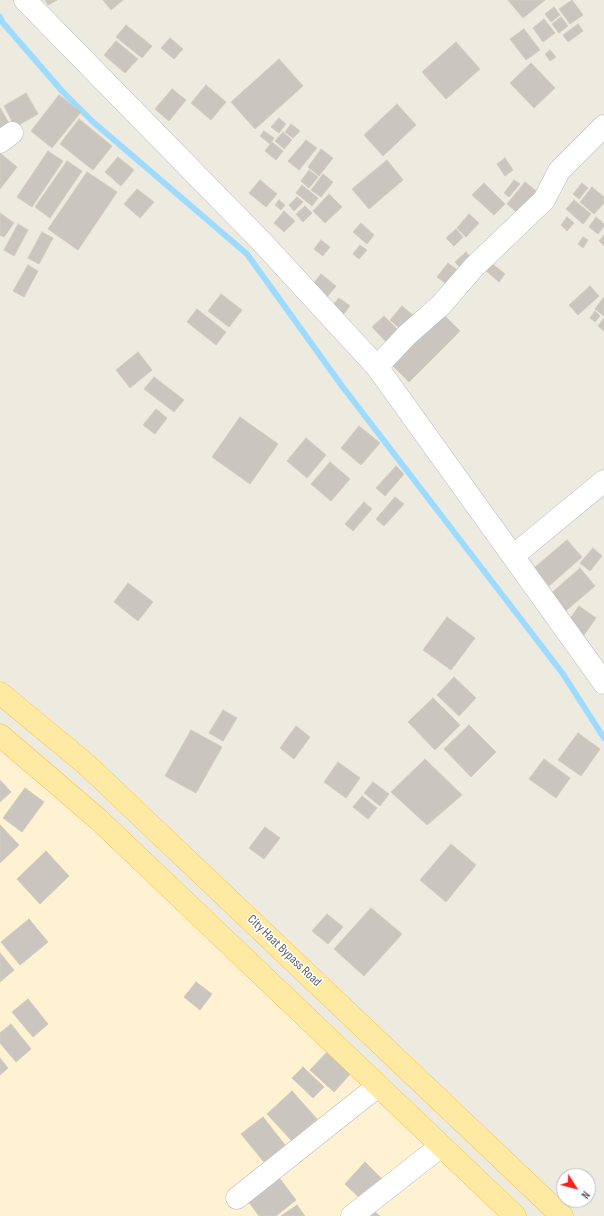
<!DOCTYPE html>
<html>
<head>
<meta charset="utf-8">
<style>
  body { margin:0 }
  #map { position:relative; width:604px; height:1216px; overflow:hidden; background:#edeae0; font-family:"Sofia Sans Condensed",sans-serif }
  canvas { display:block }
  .north { position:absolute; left:556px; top:1168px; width:40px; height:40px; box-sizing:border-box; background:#fff; border:1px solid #bdbfc1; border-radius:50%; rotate:126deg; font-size:11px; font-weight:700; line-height:16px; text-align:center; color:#595e63 }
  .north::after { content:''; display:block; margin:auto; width:14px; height:18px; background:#f71e1c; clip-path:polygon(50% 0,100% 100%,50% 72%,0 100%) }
</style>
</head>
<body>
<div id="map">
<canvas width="604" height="1216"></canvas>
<div class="north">N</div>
</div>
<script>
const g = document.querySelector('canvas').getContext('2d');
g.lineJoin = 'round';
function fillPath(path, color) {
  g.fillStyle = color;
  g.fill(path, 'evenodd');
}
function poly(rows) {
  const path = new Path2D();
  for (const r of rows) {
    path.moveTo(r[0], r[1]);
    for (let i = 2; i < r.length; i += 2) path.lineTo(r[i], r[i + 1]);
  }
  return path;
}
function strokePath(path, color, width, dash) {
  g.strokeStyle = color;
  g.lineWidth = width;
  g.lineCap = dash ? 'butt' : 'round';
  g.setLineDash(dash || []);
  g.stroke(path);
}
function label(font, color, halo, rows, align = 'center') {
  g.font = font + ' "Sofia Sans Condensed",sans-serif';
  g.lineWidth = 3;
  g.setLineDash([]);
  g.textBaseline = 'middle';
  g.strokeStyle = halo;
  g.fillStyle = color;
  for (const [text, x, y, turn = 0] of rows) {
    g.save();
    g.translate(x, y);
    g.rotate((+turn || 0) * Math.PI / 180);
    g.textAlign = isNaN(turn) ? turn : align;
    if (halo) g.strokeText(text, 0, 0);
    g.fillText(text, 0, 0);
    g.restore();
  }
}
fillPath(poly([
  [0,735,519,1216,0,1216]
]), '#fff2d3');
strokePath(poly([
  [0,17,3,23,62,91,92,121,247,254,342,386,563,674,604,738]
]), '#9edcff', 6);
const building = poly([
  [45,0,57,0,48,5,45,0],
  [103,0,123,0,111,10,103,0],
  [508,0,545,0,523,18,508,0],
  [572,0,583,15,570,24,559,9,572,0],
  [554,7,560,15,551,22,545,14,554,7],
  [561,17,568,26,559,33,552,24,561,17],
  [544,19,555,33,543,42,533,28,544,19],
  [578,24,583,31,568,42,563,35,578,24],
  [126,25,152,46,142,58,116,37,126,25],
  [524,29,540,50,526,60,510,39,524,29],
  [170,38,183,49,174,59,161,48,170,38],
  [116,41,138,59,125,73,104,55,116,41],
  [456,42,480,69,446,99,422,72,456,42],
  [550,50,556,57,550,61,545,54,550,50],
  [279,59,303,86,255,129,231,102,279,59],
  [531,63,555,88,534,108,510,83,531,63],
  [206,85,226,102,211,120,191,103,206,85],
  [172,89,186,100,169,121,155,109,172,89],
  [26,93,38,114,15,127,4,106,26,93],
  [59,95,81,112,52,148,31,131,59,95],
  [397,104,416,125,383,156,364,135,397,104],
  [0,108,13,130,0,138,0,108],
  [279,118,286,124,279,133,271,127,279,118],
  [79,119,112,146,93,170,60,144,79,119],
  [291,124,300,131,293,138,285,132,291,124],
  [264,131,274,138,270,144,260,136,264,131],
  [283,132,292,140,284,149,275,141,283,132],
  [306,140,317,148,299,170,288,161,306,140],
  [272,142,283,151,276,160,265,151,272,142],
  [321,149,333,158,319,176,308,167,321,149],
  [48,151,63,161,32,207,17,197,48,151],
  [0,153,17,167,0,189,0,153],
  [118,157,134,170,121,186,105,172,118,157],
  [505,158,513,170,505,176,497,164,505,158],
  [387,160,403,180,369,209,352,189,387,160],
  [67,161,82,171,50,218,35,207,67,161],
  [309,170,318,177,309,188,301,181,309,170],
  [87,172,117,192,78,250,48,229,87,172],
  [323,174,333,182,321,197,311,190,323,174],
  [260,180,277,194,266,207,249,193,260,180],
  [514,180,520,184,509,197,504,193,514,180],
  [525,182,540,194,521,216,507,204,525,182],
  [484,183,505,204,494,215,472,195,484,183],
  [582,183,588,188,579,199,573,194,582,183],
  [302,185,318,198,312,206,296,193,302,185],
  [592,187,604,197,604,203,594,214,580,202,592,187],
  [137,189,154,202,140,218,124,204,137,189],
  [329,194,342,207,325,223,313,211,329,194],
  [297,197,303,202,294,211,289,205,297,197],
  [279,200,285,205,281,210,275,205,279,200],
  [574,200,591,214,583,224,566,209,574,200],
  [305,206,312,213,303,222,296,214,305,206],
  [284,211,295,221,284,232,274,223,284,211],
  [0,213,14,223,4,237,0,235,0,213],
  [469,214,479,223,466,237,457,228,469,214],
  [567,217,574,223,567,231,561,225,567,217],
  [596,217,604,224,604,226,598,234,589,227,596,217],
  [361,223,374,235,367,244,353,232,361,223],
  [18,224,28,230,14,256,4,250,18,224],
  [456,229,463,237,454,246,446,238,456,229],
  [42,232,53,238,39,264,28,258,42,232],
  [604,235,604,246,599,241,604,235],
  [583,237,588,240,583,248,578,244,583,237],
  [321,240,330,247,323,256,314,249,321,240],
  [360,245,367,250,359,259,353,254,360,245],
  [466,252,473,260,462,270,455,262,466,252],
  [490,262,505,274,499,282,484,269,490,262],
  [448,263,460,272,449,286,437,277,448,263],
  [28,265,38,271,24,297,13,291,28,265],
  [321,274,336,286,323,302,308,290,321,274],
  [590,286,599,296,578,315,569,305,590,286],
  [221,294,242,310,229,327,208,311,221,294],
  [604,297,604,316,595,309,604,297],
  [339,298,350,306,342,316,331,307,339,298],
  [402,306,414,316,402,330,390,320,402,306],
  [197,309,226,332,216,345,187,322,197,309],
  [595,311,600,316,595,322,590,318,595,311],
  [442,313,460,331,409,382,391,364,442,313],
  [384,316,402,334,390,346,372,327,384,316],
  [604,318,604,331,598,326,604,318],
  [138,352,152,370,130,388,116,370,138,352],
  [154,377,184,400,174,412,144,389,154,377],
  [156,409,167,418,155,434,143,425,156,409],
  [240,417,278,444,250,484,212,457,240,417],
  [359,426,380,443,361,465,341,448,359,426],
  [306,438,326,455,307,478,287,461,306,438],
  [330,462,350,479,331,501,311,484,330,462],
  [396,466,404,474,385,496,376,488,396,466],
  [395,497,404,504,384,526,376,519,395,497],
  [364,502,372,509,353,531,345,524,364,502],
  [567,540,582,557,549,586,534,568,567,540],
  [593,548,602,556,590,571,580,563,593,548],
  [580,568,595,586,562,614,547,597,580,568],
  [128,583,153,602,138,621,114,602,128,583],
  [579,606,596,618,584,635,567,623,579,606],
  [447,617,475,638,451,670,423,650,447,617],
  [454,677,476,698,459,716,437,695,454,677],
  [433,698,460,725,435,750,408,722,433,698],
  [223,710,237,718,223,741,209,733,223,710],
  [469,725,496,752,471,777,444,749,469,725],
  [296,726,310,737,294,759,280,748,296,726],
  [191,730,222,747,196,793,165,776,191,730],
  [578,733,600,749,581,776,558,760,578,733],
  [425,759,462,795,427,825,391,792,425,759],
  [544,759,570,778,556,798,529,779,544,759],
  [338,762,360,778,346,798,324,782,338,762],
  [0,780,11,792,0,802,0,780],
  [373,782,389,794,380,806,364,793,373,782],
  [25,788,44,802,22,832,3,818,25,788],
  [362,796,377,808,368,819,353,807,362,796],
  [0,825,19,845,0,863,0,825],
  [265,827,280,838,264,859,249,848,265,827],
  [451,844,476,865,446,902,420,880,451,844],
  [46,851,69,876,40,904,17,879,46,851],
  [371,908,402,934,364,976,334,949,371,908],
  [327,914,343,927,328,944,312,931,327,914],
  [29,919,48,942,20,965,1,942,29,919],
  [0,953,14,970,0,982,0,953],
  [196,982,212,994,200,1010,184,997,196,982],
  [28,999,48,1024,33,1037,12,1012,28,999],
  [11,1024,31,1049,16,1062,0,1043,0,1033,11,1024],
  [330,1049,353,1071,334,1092,310,1070,330,1049],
  [0,1058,8,1068,0,1075,0,1058],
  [303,1067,324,1087,313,1098,292,1078,303,1067],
  [292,1091,317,1119,292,1141,267,1114,292,1091],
  [263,1117,285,1145,264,1162,241,1134,263,1117],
  [365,1162,385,1182,365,1203,345,1184,365,1162],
  [274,1171,296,1200,276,1216,259,1216,243,1194,274,1171],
  [297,1205,305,1216,281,1216,297,1205],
  [371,1209,380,1216,365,1216,371,1209]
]);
fillPath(building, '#cac6bf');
strokePath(building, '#d2cbbe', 1);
const minor = poly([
  [25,0,261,241,377,367,604,683],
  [0,142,12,133],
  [377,367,407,335,441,305,474,267,544,200,559,171,604,126],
  [513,556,604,481],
  [237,1198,378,1086],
  [352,1216,441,1146]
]);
const major = poly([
  [0,693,87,765,562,1216],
  [0,735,98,819,515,1216]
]);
strokePath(minor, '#b6b9be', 23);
strokePath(major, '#fdbe4a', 23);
strokePath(minor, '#fff', 22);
strokePath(major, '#ffeaa3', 22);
label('13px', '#595e63', '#fff', [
  ["City Haat Bypass Road",284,951,44]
]);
</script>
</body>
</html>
